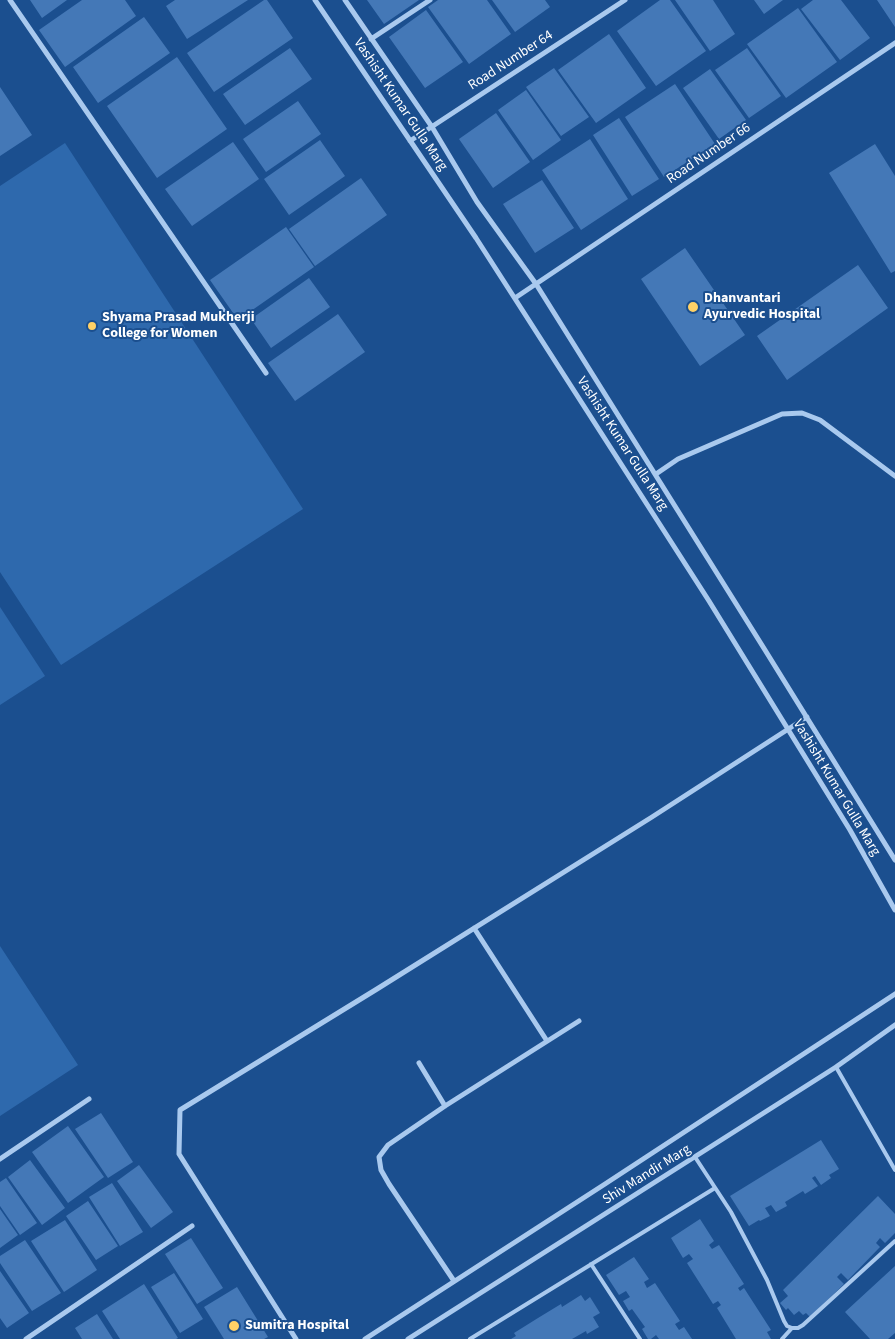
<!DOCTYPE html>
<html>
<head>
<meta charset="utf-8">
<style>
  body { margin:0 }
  canvas { display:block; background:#1b4f8f }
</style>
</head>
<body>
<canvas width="895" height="1339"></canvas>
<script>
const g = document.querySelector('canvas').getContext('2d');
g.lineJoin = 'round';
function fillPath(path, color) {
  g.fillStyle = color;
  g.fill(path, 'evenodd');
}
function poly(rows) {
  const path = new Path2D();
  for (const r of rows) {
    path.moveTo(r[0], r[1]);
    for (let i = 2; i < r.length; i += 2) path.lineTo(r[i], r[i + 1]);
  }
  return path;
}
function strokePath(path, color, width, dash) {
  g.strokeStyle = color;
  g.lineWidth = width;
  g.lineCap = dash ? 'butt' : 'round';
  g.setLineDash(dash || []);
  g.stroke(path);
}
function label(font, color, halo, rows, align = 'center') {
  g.font = font + ' "Source Sans 3",sans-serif';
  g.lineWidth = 4;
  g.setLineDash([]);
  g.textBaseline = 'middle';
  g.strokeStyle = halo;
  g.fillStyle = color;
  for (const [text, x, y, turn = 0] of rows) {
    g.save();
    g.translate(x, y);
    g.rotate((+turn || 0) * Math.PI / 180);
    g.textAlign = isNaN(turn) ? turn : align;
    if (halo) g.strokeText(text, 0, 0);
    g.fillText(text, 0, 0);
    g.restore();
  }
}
fillPath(poly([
  [65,143,303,509,61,665,0,572,0,186],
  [0,607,45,676,0,705],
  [0,946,78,1065,0,1116]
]), '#2e69ad');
fillPath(poly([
  [30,0,67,0,42,18],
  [82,0,125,0,136,16,65,67,39,30],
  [175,0,248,0,187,39,166,6],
  [264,0,267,0,293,38,214,92,187,53],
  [367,0,419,0,384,24],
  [438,0,487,0,511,34,469,64,428,7],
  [492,0,545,0,550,7,515,32],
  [660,0,670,0,706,51,656,86,617,31],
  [675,0,713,0,735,34,710,51],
  [754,0,783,0,764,14],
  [813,0,841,0,870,38,840,60,801,9],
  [877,0,895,0,895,27],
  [798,8,837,62,786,98,747,44],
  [426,10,463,62,425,88,389,37],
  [144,17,170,53,98,103,73,67],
  [609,34,646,88,596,123,558,70],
  [290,48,312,79,245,125,223,94],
  [747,48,781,96,749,118,715,70],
  [177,57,227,129,157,178,107,106],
  [554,68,589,117,561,136,526,87],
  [710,69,746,120,719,139,683,88],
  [675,84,715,144,664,177,625,117],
  [0,87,32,135,0,156],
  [526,90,561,140,533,160,498,110],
  [298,101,321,134,266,172,243,139],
  [496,113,530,162,493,188,459,139],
  [619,118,659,179,632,196,593,135],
  [590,139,628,199,581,230,542,170],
  [320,140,345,176,289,215,264,179],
  [233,142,259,179,192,226,165,189],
  [875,144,895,176,895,271,891,273,829,173],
  [361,178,387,215,315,266,289,229],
  [542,180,574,228,535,253,503,204],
  [286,227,314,267,238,320,210,280],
  [685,248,745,335,700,366,641,279],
  [858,265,888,308,787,380,757,336],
  [309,278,330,307,271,348,251,319],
  [338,314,365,352,295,401,268,363],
  [101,1113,133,1162,108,1178,75,1129],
  [68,1126,104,1177,68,1203,32,1152],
  [821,1140,839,1169,829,1175,831,1178,821,1185,815,1176,812,1178,818,1186,805,1194,803,1191,785,1202,787,1206,776,1212,771,1205,765,1208,770,1216,760,1221,759,1220,749,1226,730,1196],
  [30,1160,65,1208,42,1225,8,1177],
  [139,1165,173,1212,151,1228,117,1181],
  [6,1178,37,1223,20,1235,0,1206,0,1182],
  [112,1183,143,1232,120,1246,89,1197],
  [878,1196,895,1214,895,1233,885,1243,880,1238,876,1243,880,1247,848,1280,841,1273,837,1277,844,1284,810,1317,806,1313,803,1315,799,1311,794,1315,788,1308,786,1310,780,1303,788,1296,783,1290],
  [88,1201,118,1246,96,1260,66,1216],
  [0,1209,18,1235,0,1248],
  [700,1219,714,1241,709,1245,712,1249,719,1245,744,1284,738,1288,740,1291,744,1288,771,1330,767,1332,771,1339,736,1339,717,1308,721,1305,718,1301,713,1304,687,1263,693,1259,689,1254,683,1258,671,1238],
  [65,1220,97,1270,64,1292,31,1241],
  [191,1238,223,1288,197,1304,165,1254],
  [25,1240,61,1293,32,1311,0,1263,0,1256],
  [634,1257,649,1279,644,1282,647,1288,655,1283,680,1321,675,1324,679,1330,684,1327,692,1339,659,1339,656,1335,651,1339,648,1339,642,1329,645,1327,632,1309,629,1311,623,1301,630,1297,626,1291,619,1295,606,1275],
  [895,1266,895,1333,888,1339,870,1339,845,1312],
  [0,1271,29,1313,7,1328,0,1318],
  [174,1273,203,1319,180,1333,151,1287],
  [144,1284,178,1338,176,1339,120,1339,102,1311],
  [237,1287,268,1337,264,1339,224,1339,204,1307],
  [581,1295,585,1301,590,1297,600,1313,593,1317,599,1327,587,1334,586,1331,572,1339,511,1339,516,1336,514,1333,538,1318,561,1304,562,1307],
  [97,1314,113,1339,82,1339,75,1328]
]), '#4478b7');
strokePath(poly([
  [836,1067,895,1170],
  [695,1157,731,1212,767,1280,784,1321,787,1326,792,1328,798,1328,803,1325,895,1241],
  [591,1264,640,1339],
  [470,1339,715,1188],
  [782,1339,792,1328]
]), '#a9c9ee', 4);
strokePath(poly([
  [10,0,266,373],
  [315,0,476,238,709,601,850,830,895,910],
  [345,0,432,127,477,202,536,284,765,650,895,860],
  [371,39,430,0],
  [410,141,625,0],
  [515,298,895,43],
  [656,474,678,459,782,414,802,413,820,420,895,476],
  [474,928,547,1041],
  [419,1063,445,1106],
  [0,1159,89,1099],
  [454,1281,389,1184,381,1170,379,1157,388,1145,445,1106,579,1021],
  [26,1339,192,1226],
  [296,1339,179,1154,180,1110,377,989,652,817,807,717],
  [365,1339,605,1184,895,994],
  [408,1339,836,1067,895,1025]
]), '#a9c9ee', 5);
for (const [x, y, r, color] of [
  [693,307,6,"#ffd166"],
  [92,326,5,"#ffd166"],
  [234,1326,6,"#ffd166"]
]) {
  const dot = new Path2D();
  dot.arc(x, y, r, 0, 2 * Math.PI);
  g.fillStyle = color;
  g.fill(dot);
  strokePath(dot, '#1b4f8f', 2);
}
label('14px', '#fff', '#1b4f8f', [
  ["Road Number 64",511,61,-33],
  ["Vashisht Kumar Gulla Marg",400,105,56],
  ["Road Number 66",709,154,-34],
  ["Vashisht Kumar Gulla Marg",622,444,57],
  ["Vashisht Kumar Gulla Marg",836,788,59],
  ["Shiv Mandir Marg",647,1175,-32]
]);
label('bold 14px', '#fff', '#1b4f8f', [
  ["Dhanvantari",704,299],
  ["Ayurvedic Hospital",704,315],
  ["Shyama Prasad Mukherji",102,318],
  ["College for Women",102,334],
  ["Sumitra Hospital",245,1326]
], 'left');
</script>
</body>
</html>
